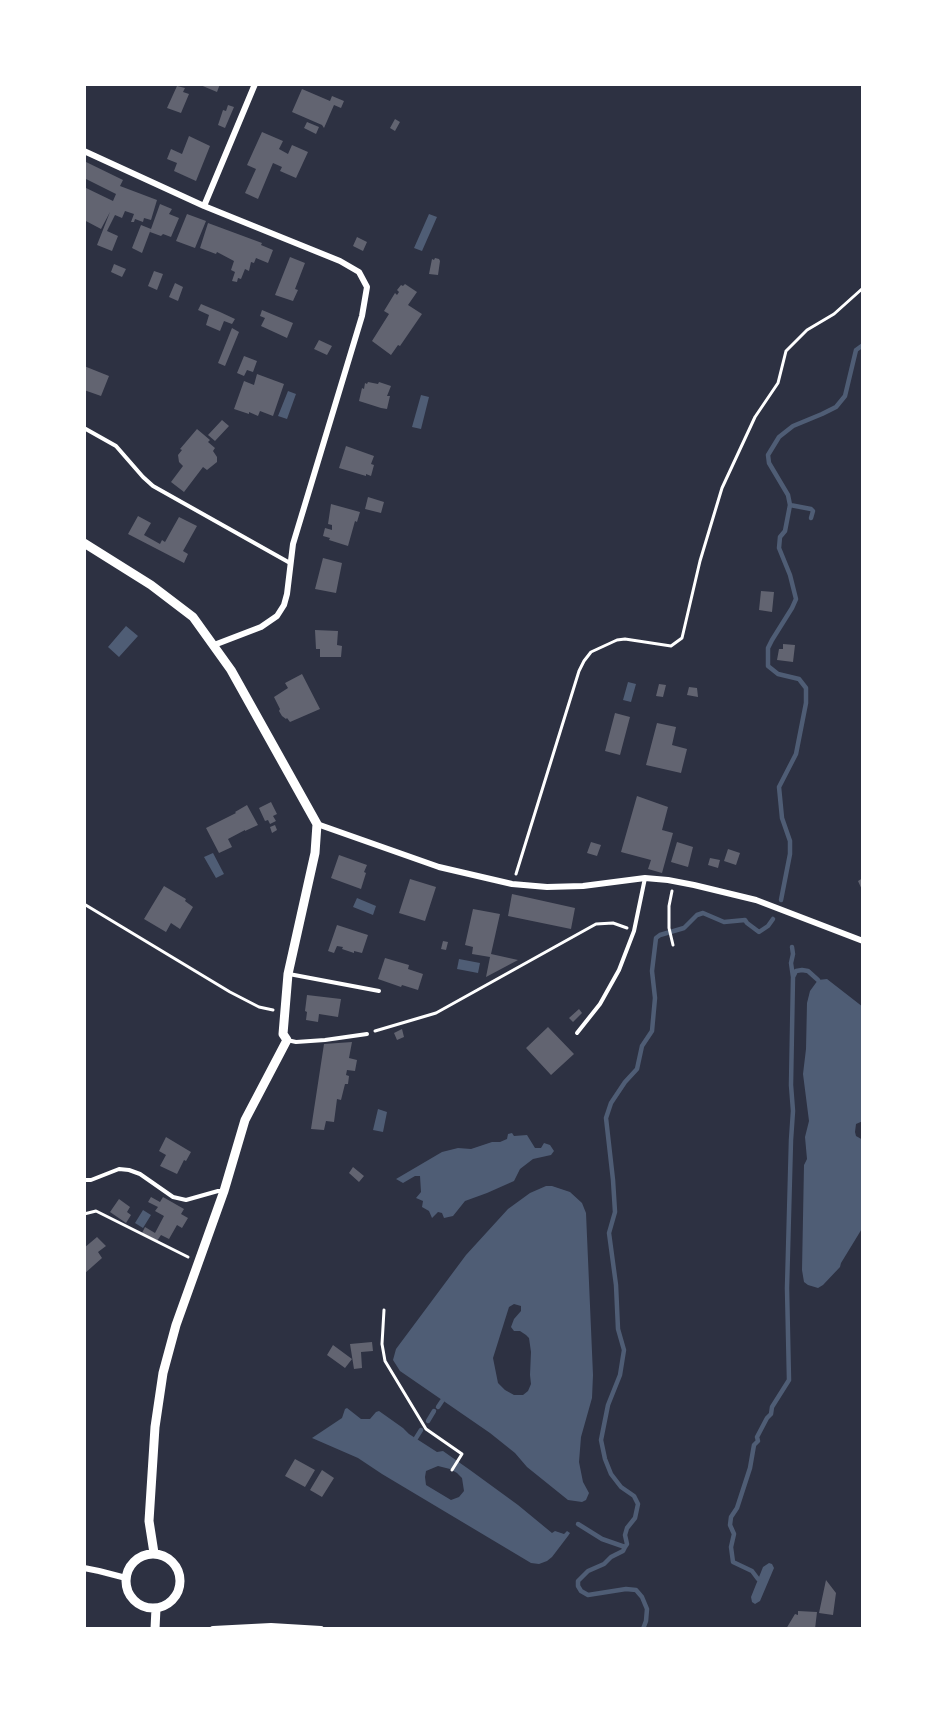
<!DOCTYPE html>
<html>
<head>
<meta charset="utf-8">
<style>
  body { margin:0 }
  #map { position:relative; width:947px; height:1713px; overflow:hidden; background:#2d3142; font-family:"PT Sans Narrow",sans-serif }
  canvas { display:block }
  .frame { position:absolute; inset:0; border:86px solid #fff; pointer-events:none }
</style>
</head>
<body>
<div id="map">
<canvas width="947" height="1713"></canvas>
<div class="frame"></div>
</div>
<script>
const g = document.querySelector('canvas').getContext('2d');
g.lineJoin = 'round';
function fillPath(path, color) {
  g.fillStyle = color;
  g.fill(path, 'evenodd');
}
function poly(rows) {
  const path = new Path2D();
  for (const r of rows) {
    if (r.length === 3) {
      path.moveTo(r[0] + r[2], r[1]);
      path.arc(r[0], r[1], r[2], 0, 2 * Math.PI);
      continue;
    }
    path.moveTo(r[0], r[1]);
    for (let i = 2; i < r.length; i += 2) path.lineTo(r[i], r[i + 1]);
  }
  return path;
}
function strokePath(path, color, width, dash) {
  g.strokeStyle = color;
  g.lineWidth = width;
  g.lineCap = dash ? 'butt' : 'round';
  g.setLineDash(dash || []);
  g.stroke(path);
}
fillPath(poly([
  [429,214,437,217,422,251,414,248],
  [288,391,296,394,287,419,278,416],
  [421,395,429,397,421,429,412,427],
  [126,626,138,636,119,657,108,647],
  [628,682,636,684,631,702,623,700],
  [213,853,224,874,216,878,204,857],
  [357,898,376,906,373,915,353,907],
  [459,959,480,963,478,973,457,969],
  [827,979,863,1007,863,1121,856,1124,855,1132,856,1136,863,1140,863,1227,841,1263,840,1267,823,1285,818,1288,808,1285,804,1282,802,1270,804,1165,807,1159,805,1137,809,1121,803,1074,806,1049,807,1003,810,991,818,980],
  [378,1109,387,1112,383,1132,373,1130],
  [512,1133,514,1136,527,1135,535,1148,541,1148,544,1143,550,1145,554,1151,551,1155,533,1159,520,1169,514,1181,487,1193,465,1201,453,1216,444,1218,442,1213,438,1212,432,1218,429,1211,422,1207,423,1201,416,1198,421,1192,420,1176,415,1176,403,1183,396,1179,442,1152,458,1148,471,1149,492,1142,500,1142,507,1139,508,1134],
  [546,1186,552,1186,570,1192,582,1203,586,1213,593,1375,592,1398,581,1437,579,1462,583,1482,589,1493,586,1500,582,1502,568,1500,527,1467,515,1453,490,1433,400,1371,393,1360,396,1349,466,1255,508,1209,530,1193],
  [514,1304,521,1306,521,1311,514,1319,511,1327,514,1331,520,1331,526,1335,529,1338,531,1352,530,1375,531,1384,528,1391,523,1395,514,1395,505,1390,498,1383,493,1358,509,1307],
  [143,1210,151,1215,143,1228,135,1223],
  [347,1408,361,1419,370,1419,376,1412,379,1411,403,1428,409,1434,437,1452,443,1451,470,1470,518,1505,552,1533,555,1531,564,1534,567,1531,570,1533,568,1536,552,1557,547,1561,539,1564,531,1563,382,1474,358,1458,312,1438,342,1418,345,1409],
  [438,1466,450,1469,457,1473,462,1478,464,1491,459,1497,451,1500,426,1485,425,1477,426,1471],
  [769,1563,772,1564,774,1568,760,1601,755,1604,752,1602,751,1597,763,1567]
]), '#4f5d75');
strokePath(poly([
  [790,505,811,509,813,511,811,518],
  [781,900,790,854,790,841,782,818,779,787,796,754,806,703,806,688,799,679,778,674,768,666,768,648,772,640,792,608,796,599,790,575,779,548,780,537,785,531,790,505,788,495,769,463,768,455,779,437,793,426,822,414,836,407,845,396,856,350,863,345],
  [793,977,796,971,802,970,808,971,818,980],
  [438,1407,442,1401],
  [428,1421,434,1411],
  [416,1438,421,1430],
  [578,1524,602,1539,625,1547],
  [758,1579,752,1571,733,1562,731,1547,734,1534,730,1525,731,1517,737,1508,750,1468,754,1445,758,1441,757,1437,767,1418,771,1414,772,1407,789,1380,787,1288,791,1140,793,1111,791,1085,793,977,791,963,793,954,792,947],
  [643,1629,646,1621,647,1609,642,1597,636,1590,626,1589,588,1595,581,1591,578,1586,578,1581,588,1571,604,1564,611,1557,623,1551,625,1547,627,1544,625,1535,627,1528,635,1518,638,1504,634,1496,621,1487,611,1474,605,1459,601,1440,608,1405,620,1375,624,1350,618,1329,616,1285,609,1233,615,1212,613,1180,606,1118,611,1103,625,1082,637,1069,642,1046,652,1031,655,998,652,971,656,938,660,935,684,928,697,915,703,913,724,922,745,920,747,923,759,932,768,926,773,919]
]), '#4f5d75', 4.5);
fillPath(poly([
  [198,84,220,84,217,92],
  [177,86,185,88,183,92,189,94,181,113,167,108],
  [302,89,330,101,332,96,344,101,341,108,334,105,324,128,322,125,292,112],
  [228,105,234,107,225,128,218,125,223,110,226,111],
  [395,119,400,122,395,131,390,128],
  [307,122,319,127,316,134,304,128],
  [262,132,283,141,279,149,288,154,292,145,308,152,296,178,280,171,282,167,273,163,258,199,245,193,256,169,247,165],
  [189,136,210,146,196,181,174,171,177,163,167,159,171,149,182,154],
  [84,161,123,180,120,186,157,200,151,220,144,218,143,222,135,219,134,222,131,222,134,214,125,211,122,218,115,215,107,231,118,236,112,251,97,245,110,212,101,229,84,220,84,187,113,201,116,194,84,178],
  [160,204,172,209,169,214,179,218,171,237,163,234,161,236,150,232,151,229,142,253,132,248,141,225,151,229],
  [187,214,206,221,195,248,176,241],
  [208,223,262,243,261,245,273,250,268,263,256,258,254,263,251,262,249,271,245,269,241,279,238,278,237,282,232,281,235,272,231,270,234,261,217,252,216,254,200,248],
  [357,237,367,242,363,251,353,246],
  [290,257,305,263,295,289,298,290,293,301,275,295],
  [435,258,439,259,440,261,438,275,429,274,432,259,434,260],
  [114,264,126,269,122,277,111,272],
  [154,271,163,274,157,290,148,286],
  [175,283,183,287,178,301,169,297],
  [405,284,417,292,408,305,422,314,400,346,398,345,391,355,372,341,389,314,384,311,395,293,397,295,399,292,397,290,401,285,403,286],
  [201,304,220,312,235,319,232,324,224,321,220,331,206,325,209,315,198,310],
  [262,310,293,323,287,338,261,326,265,318,260,316],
  [232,328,239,332,225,366,218,363],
  [319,340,332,346,327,355,314,349],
  [244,356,257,361,253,372,247,370,244,376,237,373],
  [84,366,109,376,101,396,84,390],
  [257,374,284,384,273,416,260,411,258,416,249,412,249,414,234,409,244,381,254,385],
  [368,382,378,384,379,382,391,386,387,396,390,396,387,409,381,408,359,401,362,388,364,389,365,383,367,384],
  [222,420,229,426,215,441,208,435],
  [197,429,210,440,208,442,215,448,213,451,217,457,217,462,207,470,203,467,184,492,171,482,183,466,179,462,178,455,182,450,180,449],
  [346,446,374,456,371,464,374,465,371,476,366,474,366,476,339,468],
  [368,497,384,502,381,513,365,509],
  [331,504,360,512,357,522,355,521,348,546,329,540,330,538,323,536,325,528,332,530,332,525,328,524],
  [138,516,151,523,144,535,160,544,162,540,165,542,179,517,197,526,183,551,188,554,184,563,128,534],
  [323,558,342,563,336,593,315,589],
  [761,591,774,592,772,612,759,610],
  [315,630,338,631,337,645,342,646,341,657,320,657,320,649,316,649],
  [783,644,795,645,793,662,777,660,779,649,783,649],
  [302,674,320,709,290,722,287,718,286,719,282,716,279,711,280,709,274,697,288,688,285,683],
  [659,684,666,685,663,697,656,696],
  [689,687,697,688,698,697,687,695],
  [615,713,630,717,620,755,605,751],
  [657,723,676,727,672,745,687,749,681,773,646,765],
  [637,796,668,807,662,830,673,833,662,873,648,869,651,860,621,852],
  [271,802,277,814,273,816,276,821,270,824,268,820,265,821,259,808],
  [247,805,258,825,245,831,245,830,228,839,232,847,219,853,206,828,236,813,235,812],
  [275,825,277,830,272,833,270,827],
  [591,842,601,845,597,856,587,853],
  [677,842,693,847,688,867,671,862],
  [728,849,740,853,736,865,724,861],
  [339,855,367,865,364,872,366,873,361,889,331,878],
  [710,858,720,860,718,868,708,865],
  [863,878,863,892,858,881],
  [410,879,436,887,425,921,399,913],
  [164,886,186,899,185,901,193,907,180,929,171,923,166,932,144,919],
  [512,894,575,908,571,929,508,916],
  [473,909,500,914,491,954,518,960,486,977,490,957,472,954,473,947,465,945],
  [337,925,368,935,362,953,354,951,354,953,342,949,343,947,337,946,334,953,328,951],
  [443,941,448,942,446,950,441,949],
  [385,958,409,965,408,969,423,974,418,990,402,985,401,987,378,979],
  [307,995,341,999,338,1017,319,1014,318,1022,306,1020,307,1012,305,1011],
  [579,1009,582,1013,573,1022,569,1018],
  [548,1027,574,1054,551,1075,526,1048],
  [402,1029,404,1037,397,1040,394,1033],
  [352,1042,349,1058,357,1060,355,1071,347,1070,346,1075,349,1076,348,1084,345,1084,341,1100,337,1099,334,1122,326,1121,324,1130,311,1129,324,1044],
  [166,1137,191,1152,186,1161,184,1160,177,1174,160,1166,166,1155,159,1151],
  [353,1167,364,1176,359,1182,349,1173],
  [151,1197,160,1202,163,1197,184,1209,181,1214,188,1218,182,1228,177,1225,169,1239,161,1235,157,1241,142,1233,145,1227,155,1233,164,1216,155,1211,158,1207,148,1202],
  [119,1199,130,1207,127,1212,131,1215,126,1223,110,1212],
  [97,1237,106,1246,98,1252,102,1258,84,1274,84,1248],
  [372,1342,373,1351,361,1352,362,1368,354,1369,350,1344],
  [333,1345,352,1359,345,1368,327,1355],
  [295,1459,315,1470,305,1487,285,1476],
  [322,1470,334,1478,322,1497,310,1490],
  [826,1580,836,1593,833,1615,819,1613],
  [798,1611,817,1612,815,1629,786,1629,795,1614,798,1615]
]), '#626471');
strokePath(poly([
  [516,874,579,671,584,661,591,652,617,640,625,639,671,646,682,638,700,561,722,488,755,417,778,383,786,351,807,330,834,314,863,288],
  [672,891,669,906,669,928,673,945],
  [84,904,230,992,259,1007,273,1010],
  [375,1031,436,1013,596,924,613,923,627,928],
  [84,1214,96,1211,188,1257],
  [384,1310,382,1344,385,1361,426,1429,462,1454,452,1470]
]), '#fff', 3);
strokePath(poly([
  [84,428,116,446,143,477,153,486,290,563],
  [289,974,379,991],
  [577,1033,600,1004,619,970,634,931,645,878],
  [287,1040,296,1042,325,1040,367,1034],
  [84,1180,91,1180,119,1169,129,1170,140,1174,173,1197,186,1200,218,1191,224,1191]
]), '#fff', 4);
strokePath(poly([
  [84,151,204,206,340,261,359,272,367,287,362,316,293,544,287,594,284,605,277,616,261,627,214,645],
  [204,206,255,84],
  [317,824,439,867,512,884,547,887,583,886,645,878,668,880,694,885,756,900,863,941],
  [84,1568,99,1571,126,1578],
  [213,1629,271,1626,321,1629]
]), '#fff', 6);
strokePath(poly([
  [84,543,151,585,193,617,231,670,317,824,315,853,288,974,283,1034,287,1040,245,1120,224,1191,176,1325,163,1373,155,1427,149,1521,154,1553],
  [153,1581,27],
  [155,1629,156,1608]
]), '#fff', 9);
</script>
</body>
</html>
